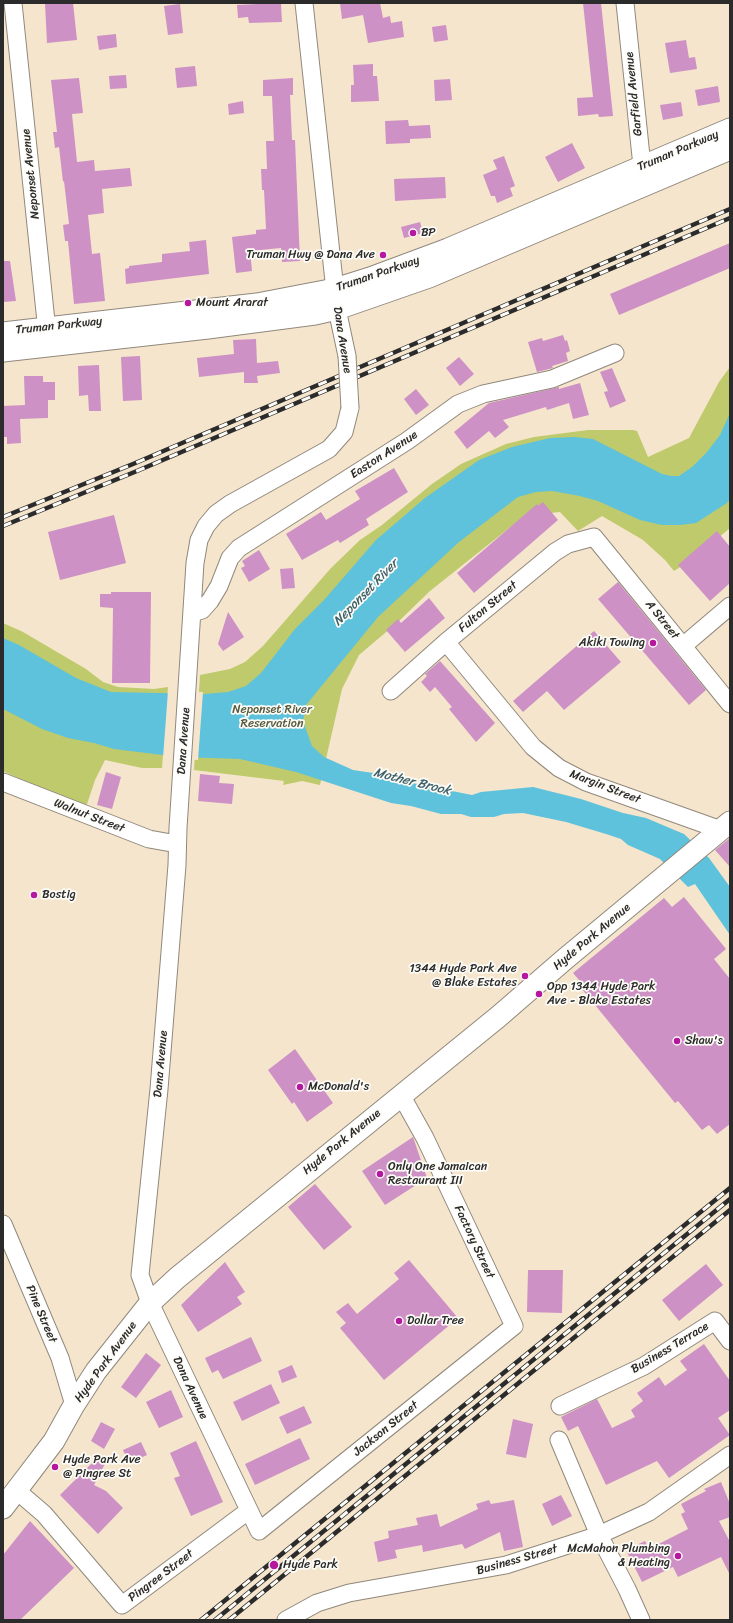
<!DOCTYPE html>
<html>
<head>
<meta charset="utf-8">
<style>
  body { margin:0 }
  #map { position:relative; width:733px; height:1623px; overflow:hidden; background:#f5e5cc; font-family:Sriracha,sans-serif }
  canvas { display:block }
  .frame { position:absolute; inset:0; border:4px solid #2b2b2b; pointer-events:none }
</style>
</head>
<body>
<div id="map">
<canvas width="733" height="1623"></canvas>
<div class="frame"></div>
</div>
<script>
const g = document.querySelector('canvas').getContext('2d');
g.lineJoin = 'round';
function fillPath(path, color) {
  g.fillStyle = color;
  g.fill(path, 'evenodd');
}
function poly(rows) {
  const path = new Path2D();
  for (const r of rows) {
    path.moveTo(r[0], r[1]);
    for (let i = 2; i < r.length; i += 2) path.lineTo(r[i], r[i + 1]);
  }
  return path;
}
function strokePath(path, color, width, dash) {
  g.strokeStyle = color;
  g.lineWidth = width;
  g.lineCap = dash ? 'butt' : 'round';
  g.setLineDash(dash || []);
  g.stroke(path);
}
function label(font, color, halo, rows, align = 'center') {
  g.font = font + ' Sriracha,sans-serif';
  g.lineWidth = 3.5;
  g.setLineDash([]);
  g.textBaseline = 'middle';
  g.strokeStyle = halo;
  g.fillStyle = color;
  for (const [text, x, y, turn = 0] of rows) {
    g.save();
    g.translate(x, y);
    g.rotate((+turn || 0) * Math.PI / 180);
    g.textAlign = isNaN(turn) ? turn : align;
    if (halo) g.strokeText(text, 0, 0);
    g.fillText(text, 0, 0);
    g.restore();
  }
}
fillPath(poly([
  [730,367,730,528,693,559,674,571,665,560,643,540,602,516,578,531,560,512,530,515,513,525,430,591,398,622,359,655,342,689,320,785,302,781,283,785,284,781,194,770,200,675,230,669,245,662,263,646,331,568,360,540,382,525,432,484,461,464,506,444,534,437,588,430,633,430,637,431,648,457,689,438,719,382],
  [3,623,23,632,86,669,103,682,118,687,154,689,168,687,162,768,142,768,105,760,95,780,86,807,58,797,3,771]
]), '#beca6c');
fillPath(poly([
  [730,413,730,499,727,503,696,523,680,525,662,525,640,520,598,501,580,496,552,491,536,492,518,497,459,542,378,617,306,705,303,721,312,746,324,757,353,770,380,774,407,782,472,795,481,792,533,787,581,799,623,813,646,818,684,834,709,858,730,887,730,935,695,884,688,887,660,859,628,845,621,839,606,834,566,822,523,813,504,814,494,817,471,817,461,814,441,814,411,806,391,803,296,772,240,759,179,757,114,749,94,743,68,738,42,729,3,709,3,638,19,645,76,678,111,692,205,694,228,692,246,686,261,673,295,629,324,600,376,540,425,498,479,460,512,447,550,438,574,437,593,439,662,474,671,476,679,476,692,467,707,452,720,435]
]), '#5ec2dc');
fillPath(poly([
  [168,691,203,692,198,760,163,758]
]), '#f5e5cc');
fillPath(poly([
  [45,3,73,3,77,40,47,43],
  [281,3,282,22,249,23,248,17,238,18,237,5],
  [340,3,380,3,383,18,390,16,391,23,402,21,404,37,368,43,363,15,342,19],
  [583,3,601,3,613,116,599,117,598,114,578,116,577,98,593,97],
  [180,4,183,33,168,35,164,6],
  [446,25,448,40,434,42,432,27],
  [116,34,117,47,99,50,97,36],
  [686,40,689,58,695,57,697,69,670,73,665,43],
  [373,64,373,76,377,76,379,101,351,102,351,85,354,85,353,65],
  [195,66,197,86,177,88,175,68],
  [126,75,127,88,110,89,109,76],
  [79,78,83,113,72,114,77,162,94,160,95,171,130,168,132,186,102,189,104,213,88,215,92,254,100,253,105,301,74,304,68,241,65,241,63,225,69,224,64,181,63,182,59,147,55,148,53,132,57,132,51,80],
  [293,78,293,95,290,95,292,140,295,140,300,261,282,262,281,248,250,251,252,271,236,273,232,237,256,234,256,230,266,229,264,190,262,190,261,169,267,169,266,141,274,141,272,96,263,96,263,80],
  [450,79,452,100,435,101,434,80],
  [718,86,720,102,698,106,695,90],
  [243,101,244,113,229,115,228,104],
  [681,102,683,116,663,120,660,105],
  [408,120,409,126,430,125,431,138,410,139,410,143,386,144,385,121],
  [572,143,585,168,558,182,545,157],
  [504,156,515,186,510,188,513,196,497,203,495,196,491,196,483,175,497,169,493,160],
  [445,177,446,198,395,201,394,179],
  [420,222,423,233,404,238,401,227],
  [206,240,209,274,126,284,125,269,129,268,129,266,162,262,162,254,190,251,189,242],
  [730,243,730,268,619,315,610,294],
  [3,261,10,261,16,301,3,302],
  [563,335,565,341,567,340,570,351,566,353,568,361,552,366,553,368,537,372,528,342,542,338,543,341],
  [256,339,257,363,278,361,280,373,257,376,258,383,244,383,244,372,199,377,197,358,234,354,233,340],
  [140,356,142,400,123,401,121,357],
  [459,357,474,374,460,386,446,368],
  [99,365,101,411,89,411,88,395,79,396,78,366],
  [612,368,626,401,610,408,604,392,608,391,600,372],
  [24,376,43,376,43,382,55,382,55,400,48,400,48,418,20,419,21,443,7,444,7,437,3,437,3,406,25,405],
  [580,383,589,415,573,419,569,403,547,410,546,407,503,420,509,427,495,438,489,431,467,449,454,432,489,403,559,387,559,389],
  [416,389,429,405,416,415,404,399],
  [394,468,408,492,366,519,369,525,340,543,338,540,302,560,286,534,321,512,326,520,360,499,355,491],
  [543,502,558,520,474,593,457,573,537,504,538,506],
  [114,515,126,563,60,580,48,532],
  [717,531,730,547,730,583,710,601,678,565],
  [259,550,270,569,249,582,241,568,245,566,242,561],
  [293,568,295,588,282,589,280,569],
  [618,582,706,690,689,705,598,599],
  [111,592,151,592,150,683,112,683,113,608,100,607,100,594,111,594],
  [429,598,445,618,405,652,386,630,398,619,401,623],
  [228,612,244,637,223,651,218,644],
  [594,631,621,662,564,710,547,691,523,712,513,701],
  [440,661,495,723,476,742,449,709,452,707,435,687,430,692,421,682,427,676,425,674],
  [106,772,121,777,112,809,97,805],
  [200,774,220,776,219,783,234,784,232,804,198,801],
  [730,838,730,867,715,850],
  [684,897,726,949,714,959,730,979,730,1124,717,1134,709,1125,702,1130,678,1101,675,1103,582,989,585,987,573,973,664,898,672,907],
  [295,1049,333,1103,307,1122,294,1102,292,1104,268,1070],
  [413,1137,427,1178,385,1205,362,1171],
  [315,1184,352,1227,324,1250,288,1207],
  [409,1260,458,1318,384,1380,340,1328,346,1323,336,1312,348,1303,357,1314,399,1279,394,1273],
  [225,1262,245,1292,237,1297,242,1304,198,1332,181,1305],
  [706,1264,723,1285,679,1321,662,1300],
  [528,1270,563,1270,562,1313,527,1312],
  [251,1337,262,1361,223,1379,218,1370,212,1373,205,1358],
  [704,1344,730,1381,730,1410,718,1418,730,1435,669,1478,657,1461,606,1485,578,1426,568,1431,561,1417,597,1399,612,1428,635,1417,631,1410,643,1401,637,1393,659,1377,665,1386,687,1370,680,1361],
  [146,1353,161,1365,136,1398,121,1387],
  [292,1365,297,1377,282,1383,278,1371],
  [271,1384,280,1403,242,1421,233,1402],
  [171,1390,183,1417,159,1428,146,1402],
  [304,1406,312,1423,287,1434,279,1417],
  [513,1419,533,1424,526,1458,506,1454],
  [101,1422,115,1429,104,1449,91,1441],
  [300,1438,310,1459,255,1485,245,1464],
  [196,1441,223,1502,191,1516,174,1478,180,1476,170,1453],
  [141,1442,147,1455,129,1463,123,1450],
  [109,1456,94,1485,106,1491,123,1508,98,1534,60,1495,91,1464],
  [721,1482,730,1504,730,1517,719,1521,730,1542,730,1575,721,1557,678,1577,673,1567,642,1582,626,1550,645,1541,649,1549,688,1529,681,1514,685,1512,681,1504,706,1491,704,1489],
  [561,1495,572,1516,552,1526,542,1504],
  [489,1500,491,1504,514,1500,523,1547,504,1551,500,1532,465,1549,462,1544,423,1552,422,1545,395,1550,397,1558,378,1562,374,1542,389,1538,388,1531,418,1525,416,1518,437,1514,440,1527,478,1509,476,1504],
  [30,1521,74,1568,20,1620,3,1620,3,1555]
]), '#cd91c5');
const minor = poly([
  [13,3,48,341],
  [304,3,337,309,347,356],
  [625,3,642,166,645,178],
  [350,408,344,432,329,449,230,504,216,514,206,526,199,540,195,563,178,828,177,865,159,1089,140,1275,150,1303,259,1531,514,1326,425,1138,401,1095],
  [192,613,202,610,210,601,219,586,230,558,239,548,407,441,458,404,483,394,552,379,615,353],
  [446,642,533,747,559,768,586,782,721,830],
  [683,646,730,606],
  [391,691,446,642,555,552,568,544,594,537,730,704],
  [3,782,149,839,177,844],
  [3,1224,60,1358,74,1405],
  [560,1406,644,1366,715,1321,730,1341],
  [559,1440,599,1535,627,1589,641,1620],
  [16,1490,44,1514,122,1605,248,1511],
  [286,1620,317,1603,349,1593,506,1565,599,1535,649,1512,730,1455]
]);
const major = poly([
  [3,333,257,304,335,289,370,278,448,249,730,129],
  [3,351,208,328,315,314,337,309,429,277,730,149],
  [3,1508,54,1441,74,1405,96,1371,150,1303,177,1278,498,1017,565,959,730,822]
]);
strokePath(minor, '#90887c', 19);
strokePath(major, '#90887c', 23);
strokePath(minor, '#fff', 17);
strokePath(major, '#fff', 21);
const rail = poly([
  [3,517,133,464,730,209],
  [3,526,137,471,730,218],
  [201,1620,730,1188],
  [215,1620,730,1199],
  [229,1620,730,1210]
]);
strokePath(rail, '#2b2b2b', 4.5);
strokePath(rail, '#fdfcf7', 3, [9]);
const minorBridge = poly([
  [347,356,350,408]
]);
strokePath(minorBridge, '#90887c', 19, []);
strokePath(minorBridge, '#fff', 17);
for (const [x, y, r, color] of [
  [413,233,4,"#b5179e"],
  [383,255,4,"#b5179e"],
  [188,303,4,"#b5179e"],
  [653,643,4,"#b5179e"],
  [34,895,4,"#b5179e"],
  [525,976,4,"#b5179e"],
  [539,994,4,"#b5179e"],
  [677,1041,4,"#b5179e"],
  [300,1087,4,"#b5179e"],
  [380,1174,4,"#b5179e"],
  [399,1321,4,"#b5179e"],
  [55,1467,4,"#b5179e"],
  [678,1556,4,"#b5179e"],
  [274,1565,5,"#b5179e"]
]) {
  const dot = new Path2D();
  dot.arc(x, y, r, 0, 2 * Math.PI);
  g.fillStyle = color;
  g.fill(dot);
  strokePath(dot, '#fdfcf7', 1.5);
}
label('12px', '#2b2b2b', '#fdfcf7', [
  ["Garfield Avenue",634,94,-96],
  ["Truman Parkway",678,151,-23],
  ["Neponset Avenue",31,174,-96],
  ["Truman Parkway",378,274,-19],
  ["Truman Parkway",59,326,-6],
  ["Dana Avenue",342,340,81],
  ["Easton Avenue",384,455,-33],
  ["Fulton Street",488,607,-40],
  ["A Street",662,620,51],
  ["Dana Avenue",184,741,-86],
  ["Margin Street",605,787,21],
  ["Walnut Street",89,816,21],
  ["Hyde Park Avenue",592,937,-40],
  ["Dana Avenue",161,1064,-85],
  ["Hyde Park Avenue",342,1142,-39],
  ["Factory Street",474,1242,65],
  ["Pine Street",41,1314,67],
  ["Business Terrace",670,1348,-31],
  ["Hyde Park Avenue",106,1362,-54],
  ["Dana Avenue",190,1388,65],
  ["Jackson Street",386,1429,-39],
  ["Business Street",517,1560,-16],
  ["Pingree Street",161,1576,-37]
]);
label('12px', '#2b2b2b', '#fdfcf7', [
  ["BP",421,233],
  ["Truman Hwy @ Dana Ave",375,255,"right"],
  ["Mount Ararat",196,303],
  ["Akiki Towing",645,643,"right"],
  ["Bostig",42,895],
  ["1344 Hyde Park Ave",517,969,"right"],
  ["@ Blake Estates",517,983,"right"],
  ["Opp 1344 Hyde Park",547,987],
  ["Ave - Blake Estates",547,1001],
  ["Shaw's",685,1041],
  ["McDonald's",308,1087],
  ["Only One Jamaican",388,1167],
  ["Restaurant III",388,1181],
  ["Dollar Tree",407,1321],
  ["Hyde Park Ave",63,1460],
  ["@ Pingree St",63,1474],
  ["McMahon Plumbing",670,1549,"right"],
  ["& Heating",670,1563,"right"],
  ["Hyde Park",283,1565]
], 'left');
label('12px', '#575b3e', '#fdfcf7', [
  ["Neponset River",272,710],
  ["Reservation",272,724]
]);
label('italic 13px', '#3d6069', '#fdfcf7', [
  ["Neponset River",366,593,-46],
  ["Mother Brook",412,782,14]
]);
</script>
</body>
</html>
